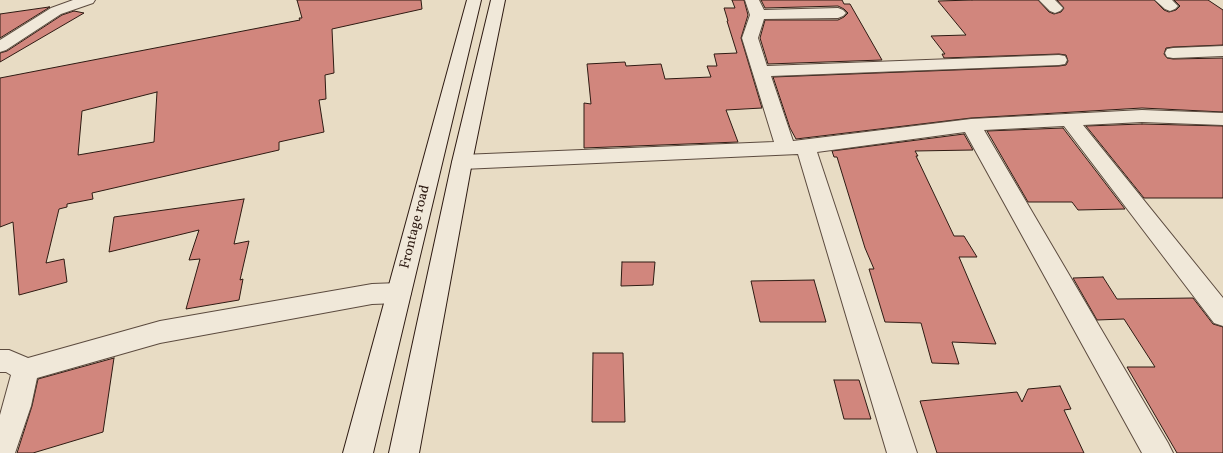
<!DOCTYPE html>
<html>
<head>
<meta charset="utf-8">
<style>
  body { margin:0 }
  canvas { display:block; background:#e8dcc4 }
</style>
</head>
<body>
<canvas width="1223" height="453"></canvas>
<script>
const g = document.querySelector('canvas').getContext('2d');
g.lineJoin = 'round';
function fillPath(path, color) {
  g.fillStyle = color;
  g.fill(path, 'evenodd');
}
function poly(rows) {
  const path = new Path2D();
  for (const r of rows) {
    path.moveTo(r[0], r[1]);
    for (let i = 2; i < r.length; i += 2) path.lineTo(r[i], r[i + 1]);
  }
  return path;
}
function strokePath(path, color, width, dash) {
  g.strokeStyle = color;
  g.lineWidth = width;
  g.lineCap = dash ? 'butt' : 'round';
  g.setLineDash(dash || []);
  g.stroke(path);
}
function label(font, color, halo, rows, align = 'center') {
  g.font = font + ' Vollkorn,serif';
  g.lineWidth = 4;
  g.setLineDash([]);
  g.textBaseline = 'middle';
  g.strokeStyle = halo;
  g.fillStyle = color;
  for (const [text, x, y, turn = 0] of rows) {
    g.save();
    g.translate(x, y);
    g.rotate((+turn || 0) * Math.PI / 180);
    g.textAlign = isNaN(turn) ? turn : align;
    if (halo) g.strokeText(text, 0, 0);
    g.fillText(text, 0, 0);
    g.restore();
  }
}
const building = poly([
  [297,0,421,0,422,9,332,29,334,73,325,75,326,99,319,100,324,132,279,142,279,150,92,193,93,199,67,204,67,207,59,209,46,263,64,259,67,282,19,295,13,222,0,227,0,78,300,20,299,18,302,18,297,0],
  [157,92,154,142,78,155,82,111,157,92],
  [732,0,744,0,748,15,741,38,762,108,726,110,738,142,584,148,584,103,591,104,587,64,625,62,626,66,661,64,665,79,711,77,707,66,717,66,714,54,737,53,727,21,728,21,724,8,735,8,732,0],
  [761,0,842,0,844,4,850,4,882,60,768,64,760,38,765,20,838,20,844,17,848,13,844,9,838,6,765,8,761,0],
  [972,0,1038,0,1049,12,1054,14,1061,12,1064,8,1057,0,1154,0,1164,10,1169,12,1176,10,1180,6,1174,0,1208,0,1223,10,1223,45,1173,47,1166,48,1164,54,1167,58,1173,59,1223,58,1223,112,1142,108,971,118,796,139,790,128,773,77,1059,66,1066,65,1068,61,1066,55,1059,54,944,58,942,54,945,54,931,36,966,35,938,1,972,0],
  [49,7,50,7,0,38,0,14,49,7],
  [74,11,84,13,0,62,0,53,7,51,62,15,74,11],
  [1142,124,1223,126,1223,198,1144,198,1086,126,1142,124],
  [1063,128,1125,209,1078,210,1072,202,1028,202,987,131,1063,128],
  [964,134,973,150,915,151,918,156,916,156,954,236,964,236,977,257,959,257,996,344,952,342,959,364,932,363,921,323,885,322,869,269,874,269,865,248,837,157,834,157,832,151,964,134],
  [244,199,234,244,249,241,240,280,243,279,239,300,186,309,200,259,189,260,199,230,109,252,114,217,244,199],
  [622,262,655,262,653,285,621,286,622,262],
  [1103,277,1117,299,1193,298,1213,324,1223,327,1223,453,1177,453,1127,367,1155,367,1124,319,1097,320,1073,278,1103,277],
  [814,280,826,322,760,322,751,281,814,280],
  [593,353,623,353,625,422,592,422,593,353],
  [114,358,103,432,33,453,17,453,32,406,38,379,114,358],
  [834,380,859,380,871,419,844,419,834,380],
  [1060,386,1071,409,1064,410,1084,453,937,453,920,401,1017,392,1022,402,1028,389,1060,386]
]);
fillPath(building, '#d1867d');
strokePath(building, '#2e1b13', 1);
const street = poly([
  [73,0,95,0,93,3,61,14,6,50,0,52,0,40,51,8,73,0],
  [745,0,759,0,764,10,838,8,843,10,846,13,843,16,838,18,764,19,758,38,767,66,1059,55,1065,56,1067,60,1065,64,1059,65,771,76,793,141,971,119,1142,110,1223,113,1223,125,1142,122,1083,125,1223,298,1223,326,1214,323,1064,126,984,130,1168,443,1173,453,1142,453,965,132,817,152,917,453,887,453,798,154,462,169,455,167,452,162,455,157,462,155,774,142,742,38,750,15,745,0],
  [1039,0,1055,0,1063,8,1060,11,1055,13,1050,11,1039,0],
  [1155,0,1172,0,1178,6,1175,9,1170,11,1165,9,1155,0],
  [1223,46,1223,56,1173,58,1167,57,1165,53,1167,49,1173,48,1223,46],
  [399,283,408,286,411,293,408,300,399,303,372,304,160,343,37,378,31,406,15,453,0,453,0,415,11,375,6,372,0,372,0,350,9,350,28,358,160,321,372,284,399,283]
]);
const secondary = poly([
  [467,0,481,0,373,453,343,453,467,0],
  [491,0,505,0,472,162,419,453,389,453,452,162,491,0]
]);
strokePath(street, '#5c4b3f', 2);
strokePath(secondary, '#2e1b13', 2);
fillPath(street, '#f0e8d9');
fillPath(secondary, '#f0e8d9');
label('14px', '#2e1b13', '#f0e8d9', [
  ["Frontage road",416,227,-76]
]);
</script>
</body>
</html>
